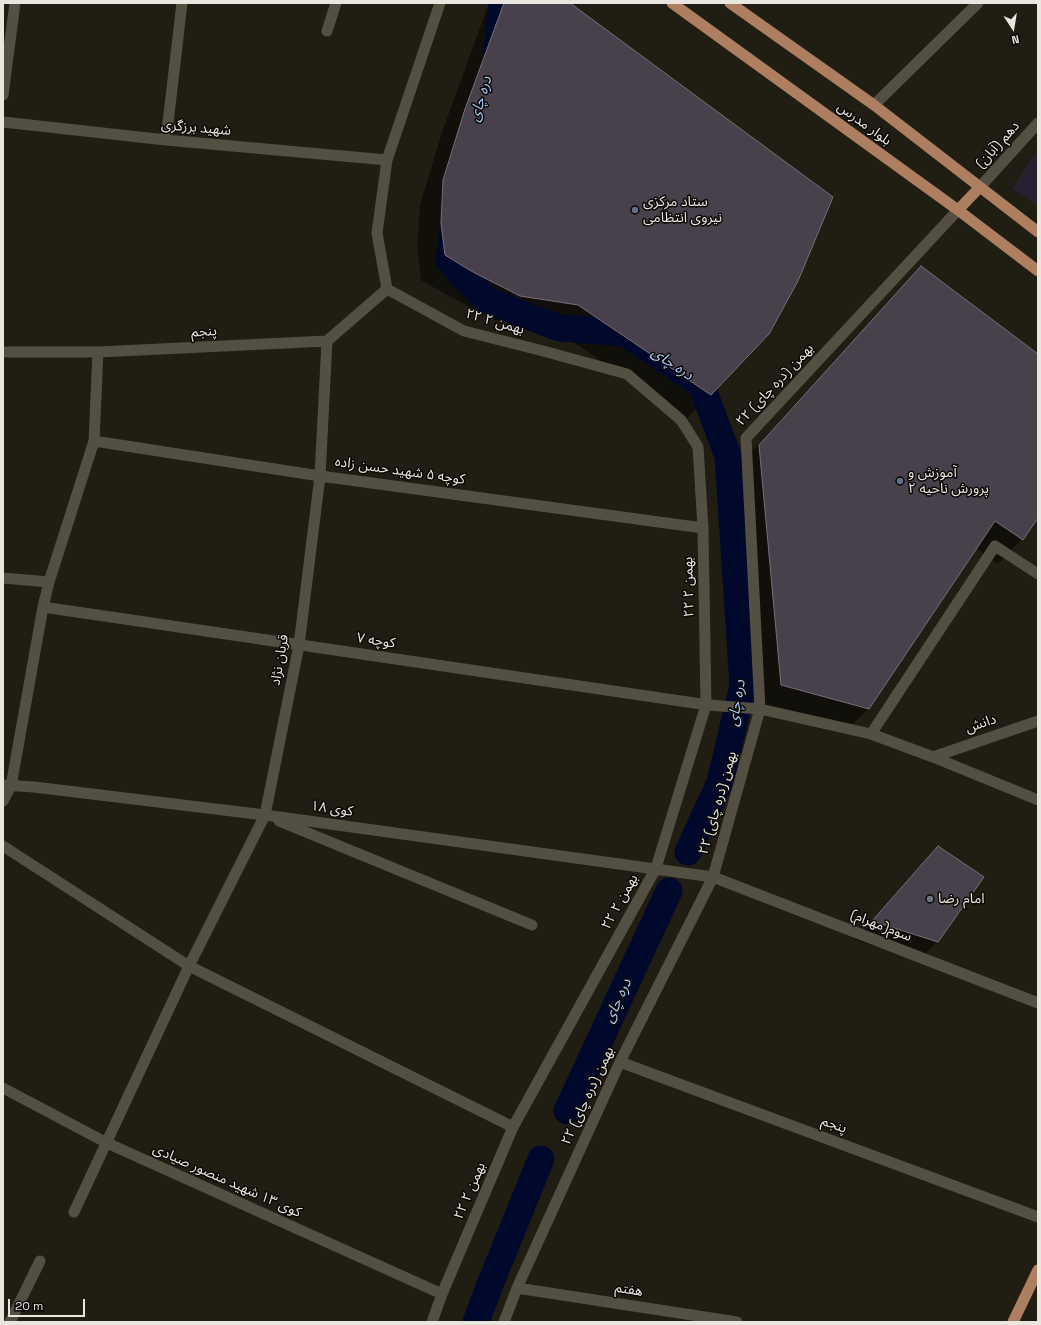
<!DOCTYPE html>
<html>
<head>
<meta charset="utf-8">
<style>
  body { margin:0 }
  #map { position:relative; width:1041px; height:1325px; overflow:hidden; background:#201d13; font-family:"Space Grotesk",sans-serif }
  canvas { display:block }
  .frame { position:absolute; inset:0; border:4px solid #e8e6df; pointer-events:none }
  .north { position:absolute; left:993px; top:8px; width:40px; height:40px; -webkit-text-stroke:3px #090704; paint-order:stroke; rotate:168deg; font-size:11px; font-weight:700; line-height:16px; text-align:center; color:#e8e6df }
  .north::after { content:''; display:block; margin:auto; width:14px; height:18px; background:#e8e6df; clip-path:polygon(50% 0,100% 100%,50% 72%,0 100%) }
  .scale { position:absolute; left:8px; top:1299px; width:77px; height:18px; box-sizing:border-box; border:2px solid #e8e6df; border-top:0; padding-left:5px; font-size:12px; line-height:14px; white-space:nowrap; color:#e8e6df; -webkit-text-stroke:3px #090704; paint-order:stroke }
</style>
</head>
<body>
<div id="map">
<canvas width="1041" height="1325"></canvas>
<div class="frame"></div>
<div class="north">N</div>
<div class="scale">20 m</div>
</div>
<script>
const g = document.querySelector('canvas').getContext('2d');
g.lineJoin = 'round';
function fillPath(path, color) {
  g.fillStyle = color;
  g.fill(path, 'evenodd');
}
function poly(rows) {
  const path = new Path2D();
  for (const r of rows) {
    path.moveTo(r[0], r[1]);
    for (let i = 2; i < r.length; i += 2) path.lineTo(r[i], r[i + 1]);
  }
  return path;
}
function strokePath(path, color, width, dash) {
  g.strokeStyle = color;
  g.lineWidth = width;
  g.lineCap = dash ? 'butt' : 'round';
  g.setLineDash(dash || []);
  g.stroke(path);
}
function label(font, color, halo, rows, align = 'center') {
  g.font = font + ' "Space Grotesk","Noto Sans Arabic",sans-serif';
  g.lineWidth = 3;
  g.setLineDash([]);
  g.textBaseline = 'middle';
  g.strokeStyle = halo;
  g.fillStyle = color;
  for (const [text, x, y, turn = 0] of rows) {
    g.save();
    g.translate(x, y);
    g.rotate((+turn || 0) * Math.PI / 180);
    g.textAlign = isNaN(turn) ? turn : align;
    if (halo) g.strokeText(text, 0, 0);
    g.fillText(text, 0, 0);
    g.restore();
  }
}
fillPath(poly([
  [1038,150,1038,206,1012,188]
]), '#282030');
fillPath(poly([
  [489,3,568,3,710,394,686,419,554,329,495,320,447,295,421,280,417,247,420,205,441,135],
  [921,267,1038,355,1038,516,1022,539,998,564,976,548,868,709,844,733,757,709,735,470,897,292],
  [938,847,938,941,919,960,855,940,920,866]
]), '#0007');
strokePath(poly([
  [496,48,498,41,502,3],
  [455,221,449,260,486,300,559,328,625,333,701,384,728,456,743,685,720,782,688,852],
  [567,1111,669,891],
  [476,1322,489,1287,541,1159]
]), '#00092c', 27);
const building = poly([
  [504,3,570,3,833,197,798,281,769,334,711,395,578,305,520,296,471,271,445,255,441,223,443,180,465,109,504,3],
  [921,266,1038,354,1038,518,1023,540,995,521,869,709,781,685,759,445,921,266],
  [938,846,984,877,938,942,872,921,938,846]
]);
fillPath(building, '#48404a');
strokePath(building, '#776f7a', 1);
strokePath(poly([
  [327,31,336,3],
  [3,95,15,3],
  [874,105,978,3],
  [3,122,166,140,387,160],
  [166,140,182,3],
  [980,187,1038,123],
  [3,352,98,352,327,341,387,289],
  [94,441,320,476,703,528],
  [3,578,49,582],
  [43,607,708,705,760,709,871,734,933,757,1038,800],
  [871,734,995,546,1038,574],
  [933,757,1038,721],
  [3,785,34,787,265,815,713,877,1038,1003],
  [3,801,11,786,43,607,49,582,94,441,98,352],
  [279,821,532,925],
  [3,846,189,966,513,1127],
  [620,1062,1038,1217],
  [3,1088,107,1143,442,1294],
  [74,1212,189,966,265,815,299,645,320,476,327,341],
  [517,1288,737,1322],
  [10,1322,40,1261],
  [432,1322,442,1294,513,1127,656,868,706,705,703,528,698,447,681,420,627,374,547,352,464,331,387,289,377,233,387,160,440,3],
  [504,1322,517,1288,620,1062,713,877,760,709,746,438,958,210]
]), '#534f43', 11);
strokePath(poly([
  [672,3,958,210,1038,271],
  [730,3,874,105,1038,232],
  [958,210,980,187],
  [1013,1322,1038,1270]
]), '#ae7e60', 11);
for (const [x, y, r, color] of [
  [635,210,4,"#5c6f8a"],
  [900,481,4,"#5c6f8a"],
  [930,899,4,"#6b7280"]
]) {
  const dot = new Path2D();
  dot.arc(x, y, r, 0, 2 * Math.PI);
  g.fillStyle = color;
  g.fill(dot);
  strokePath(dot, '#090704', 1.5);
}
label('14px', '#e8e6df', '#090704', [
  ["بلوار مدرس",864,124,36],
  ["شهید برزگری",196,128,5],
  ["دهم (آبان)",998,145,-48],
  ["۲۲ بهمن ۲",495,322,16],
  ["پنجم",204,332,-3],
  ["۲۲ بهمن (دره چای)",775,385,-47],
  ["کوچه ۵ شهید حسن زاده",400,471,8],
  ["۲۲ بهمن ۲",689,587,-91],
  ["کوچه ۷",376,641,8],
  ["قربان نژاد",280,660,-80],
  ["دانش",981,724,-19],
  ["۲۲ بهمن (دره چای)",718,803,-74],
  ["کوی ۱۸",332,809,8],
  ["۲۲ بهمن ۲",620,902,-61],
  ["سوم(مهرام)",881,926,21],
  ["۲۲ بهمن (دره چای)",588,1096,-65],
  ["پنجم",834,1125,20],
  ["کوی ۱۳ شهید منصور صیادی",227,1181,24],
  ["۲۲ بهمن ۲",470,1191,-67],
  ["هفتم",629,1290,9]
]);
label('14px', '#e8e6df', '#090704', [
  ["ستاد مرکزی",643,202],
  ["نیروی انتظامی",643,218],
  ["آموزش و",908,473],
  ["پرورش ناحیه ۲",908,489],
  ["امام رضا",938,899]
], 'left');
label('italic 15px', '#a8caf9', '#090704', [
  ["دره چای",481,99,-73],
  ["دره چای",672,364,34],
  ["دره چای",737,703,-80],
  ["دره چای",618,1001,-65]
]);
</script>
</body>
</html>
